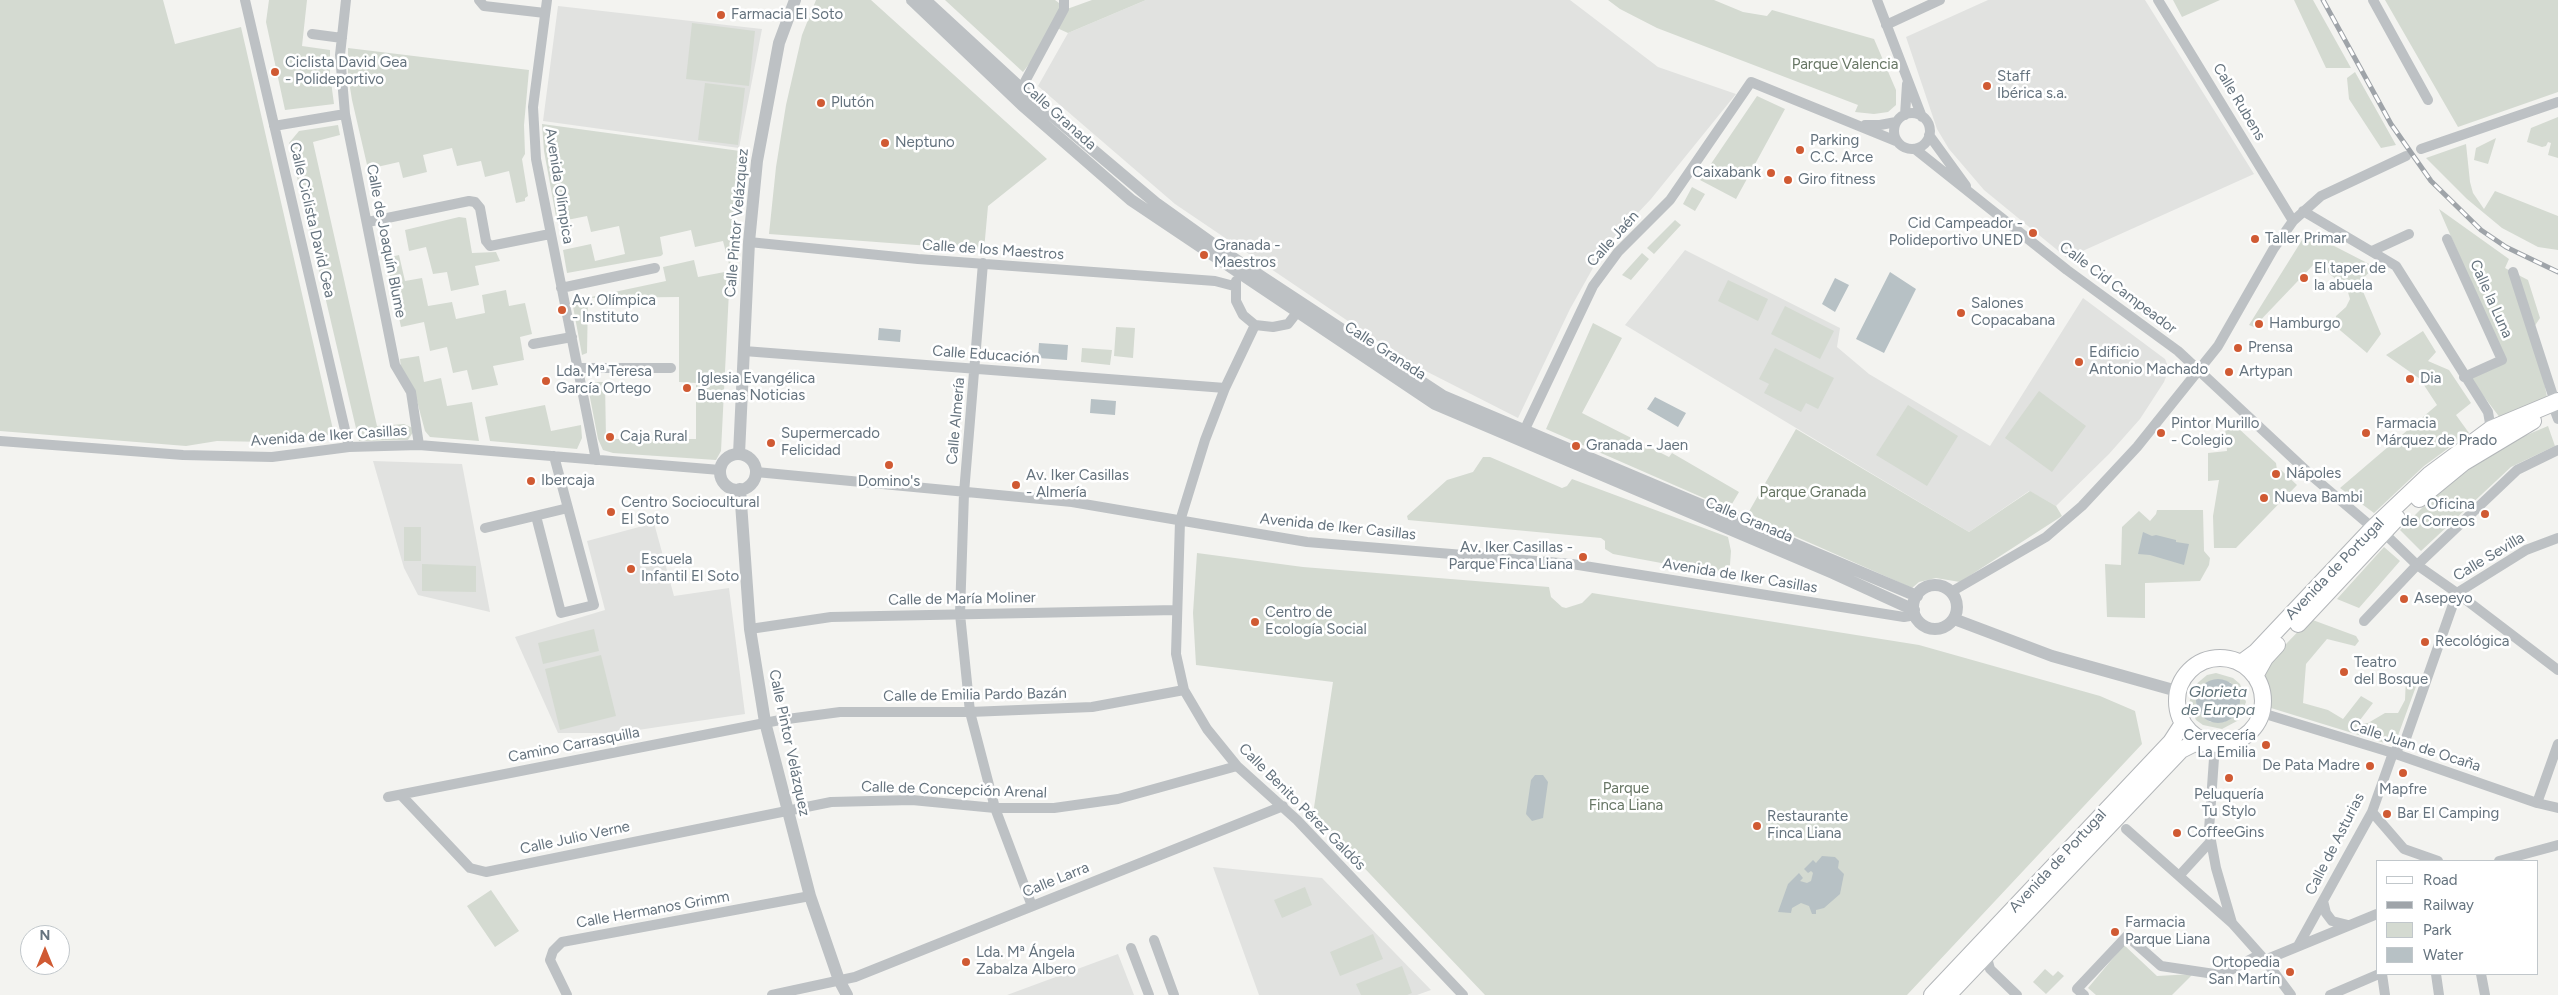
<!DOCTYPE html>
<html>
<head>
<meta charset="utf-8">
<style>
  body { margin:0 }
  #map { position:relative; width:2558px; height:995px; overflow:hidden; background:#f3f3f0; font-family:Figtree,sans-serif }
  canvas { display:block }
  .legend { position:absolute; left:2376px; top:860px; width:162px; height:115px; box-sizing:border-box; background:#fff; border:1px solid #c1c7cb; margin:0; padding:6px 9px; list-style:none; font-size:15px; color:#65737e }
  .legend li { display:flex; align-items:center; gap:10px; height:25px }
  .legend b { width:25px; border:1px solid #c1c7cb }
  .north { position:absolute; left:20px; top:925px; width:50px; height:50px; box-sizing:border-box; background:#fff; border:1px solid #c1c7cb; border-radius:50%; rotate:0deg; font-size:14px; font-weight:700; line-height:20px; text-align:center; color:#65737e }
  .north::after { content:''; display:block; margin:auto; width:18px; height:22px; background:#d05a33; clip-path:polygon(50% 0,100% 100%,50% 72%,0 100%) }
</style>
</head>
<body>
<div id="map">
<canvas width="2558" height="995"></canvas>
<ul class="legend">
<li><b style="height:6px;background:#fff"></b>Road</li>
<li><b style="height:6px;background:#9fa4a9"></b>Railway</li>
<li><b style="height:14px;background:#d4dad1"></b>Park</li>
<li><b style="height:14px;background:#b7c1c5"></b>Water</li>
</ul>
<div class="north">N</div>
</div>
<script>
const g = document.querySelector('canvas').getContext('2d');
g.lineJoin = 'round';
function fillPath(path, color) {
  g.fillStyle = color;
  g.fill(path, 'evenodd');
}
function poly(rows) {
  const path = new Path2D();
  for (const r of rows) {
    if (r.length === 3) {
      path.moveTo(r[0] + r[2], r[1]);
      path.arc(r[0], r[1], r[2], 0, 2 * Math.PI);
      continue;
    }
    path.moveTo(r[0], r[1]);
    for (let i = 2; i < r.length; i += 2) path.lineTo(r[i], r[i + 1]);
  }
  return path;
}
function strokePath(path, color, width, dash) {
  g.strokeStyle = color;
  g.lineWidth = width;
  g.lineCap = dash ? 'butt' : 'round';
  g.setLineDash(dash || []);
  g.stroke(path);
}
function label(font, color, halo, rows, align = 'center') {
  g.font = font + ' Figtree,sans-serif';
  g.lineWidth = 5;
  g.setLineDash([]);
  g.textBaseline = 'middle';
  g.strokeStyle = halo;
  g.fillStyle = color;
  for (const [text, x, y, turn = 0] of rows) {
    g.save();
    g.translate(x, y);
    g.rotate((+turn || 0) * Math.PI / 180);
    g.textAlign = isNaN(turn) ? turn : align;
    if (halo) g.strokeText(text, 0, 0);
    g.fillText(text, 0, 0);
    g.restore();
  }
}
fillPath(poly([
  [1146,0,1570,0,1658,67,1736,94,1651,199,1603,250,1570,309,1518,418,1410,363,1175,204,1038,86,1068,33],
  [1988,0,2145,0,2254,174,2067,258,1984,190,1949,149,1937,129,1906,37],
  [558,6,762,29,739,148,543,121],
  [1685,250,1840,328,1837,347,1869,374,1990,446,2083,298,2165,359,2169,369,2164,382,2140,419,2109,454,2056,506,2029,491,1969,532,1625,325],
  [373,461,462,464,490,612,418,595,404,568],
  [654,523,674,596,729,588,745,714,618,733,558,733,515,637,605,610,587,541],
  [1213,867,1322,878,1431,990,1417,995,1259,995],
  [1118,954,1134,995,1007,995]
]), '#e1e2e0');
fillPath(poly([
  [0,0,163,0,175,44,241,27,334,434,267,442,217,441,186,446,0,431],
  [269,0,307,0,302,46,330,50,330,74,334,104,285,110,266,22],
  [816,0,871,0,1047,159,988,206,984,250,769,234,776,167,786,105,802,35],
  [945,0,1055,0,1067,9,1092,0,1146,0,1068,33,1057,28,1023,72],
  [1608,0,1714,0,1743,12,1767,16,1772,10,1874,39,1896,90,1896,105,1888,112,1874,114,1855,112,1858,105,1657,28,1620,9],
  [2173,0,2220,0,2182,17],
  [2294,0,2313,0,2351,68,2326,68],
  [2385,0,2558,0,2558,92,2458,127],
  [692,23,755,31,749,86,686,79],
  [348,48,529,70,524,125,525,154,522,159,528,196,525,198,525,201,516,203,509,171,485,177,481,161,457,166,452,148,423,155,427,172,403,178,399,162,368,169,352,100,348,75],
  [2355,72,2396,145,2381,148,2349,99,2347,78],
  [705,83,745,88,738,145,698,140],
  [1757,96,1785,109,1736,199,1700,180],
  [2558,117,2558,158,2548,155,2551,143,2548,142,2546,146,2542,147,2527,142,2531,128],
  [542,124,740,151,730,268,723,241,695,247,691,230,660,237,663,254,661,256,567,273,563,250,591,244,595,261,625,254,619,226,591,232,587,216,557,222,544,151],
  [338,125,340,135,313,142,377,426,404,424,415,429,408,440,359,441,289,143,299,131],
  [2496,138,2488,164,2474,160,2476,148],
  [2466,144,2470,182,2473,193,2484,209,2495,191,2558,216,2558,250,2538,247,2502,228,2467,199,2426,158],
  [1692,187,1705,194,1695,211,1683,204],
  [2439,209,2509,259,2505,268,2528,280,2540,318,2534,327,2547,397,2501,419,2469,377,2505,360],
  [459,217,466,218,472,253,496,252,500,261,475,266,479,285,451,291,447,272,433,274,426,247,409,251,405,230],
  [1675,220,1681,225,1654,254,1647,248],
  [2307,232,2375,267,2359,282,2381,334,2367,353,2335,326,2336,316,2346,307,2350,299,2347,289,2316,262,2254,327,2249,325],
  [1642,253,1649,259,1631,280,1622,275],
  [399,255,405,281,422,278,428,306,452,302,456,319,485,313,482,295,506,290,509,306,525,303,532,334,520,337,524,360,493,366,498,385,472,390,467,370,453,373,447,347,430,351,424,322,401,327,386,258],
  [694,260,698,277,730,271,721,451,716,460,613,453,603,450,598,439,587,382,605,382,606,439,696,439,696,383,679,382,679,297,588,298,587,353,582,355,572,301,666,281,663,267],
  [1728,280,1768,299,1758,321,1718,301],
  [1785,306,1834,331,1820,359,1771,334],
  [1593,323,1622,338,1582,413,1669,457,1672,453,1739,492,1729,509,1546,429],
  [1116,327,1135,328,1133,358,1114,356],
  [2423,331,2436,352,2428,361,2449,370,2471,403,2456,415,2469,433,2424,466,2374,513,2340,488,2437,405,2420,379,2386,355],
  [1082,348,1112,350,1110,365,1081,362],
  [1775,348,1834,378,1818,409,1806,403,1801,412,1764,393,1769,384,1759,379],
  [419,356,424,382,441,378,447,406,472,402,479,441,430,437,425,431,414,390,401,368,400,359],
  [2039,391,2086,426,2052,472,2005,438],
  [545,405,551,431,581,425,582,438,577,449,490,441,485,417],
  [1908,405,1958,436,1927,486,1876,455],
  [2224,415,2276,463,2277,470,2281,470,2297,485,2236,548,2214,548,2213,516,2219,480,2208,481,2208,453,2227,451],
  [2548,426,2555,446,2511,467,2421,551,2400,530,2437,493,2503,445],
  [1796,429,1969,532,2030,491,2056,506,2062,516,1960,582,1936,578,1919,582,1912,588,1747,515],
  [1483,457,1490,457,1562,488,1567,486,1572,479,1728,537,1731,551,1730,565,1720,574,1613,554,1605,549,1605,541,1601,538,1408,520,1407,516,1447,480,1473,472],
  [2157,510,2203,510,2204,551,2210,558,2209,565,2200,581,2145,583,2145,618,2107,617,2105,564,2121,565,2122,527,2139,511,2150,521,2156,514],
  [404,527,421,527,421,561,404,561],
  [2384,547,2400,561,2359,608,2337,599],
  [1197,553,1303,567,1549,587,1551,597,1562,607,1566,608,1582,603,1592,593,1919,645,2100,696,2135,711,2142,744,1907,995,1485,995,1313,814,1333,682,1196,665,1193,613],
  [422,564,476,566,476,592,422,591],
  [2310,619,2356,636,2359,641,2355,646,2327,639,2306,664,2303,703,2328,710,2343,719,2361,696,2373,703,2357,724,2368,723,2385,713,2398,713,2405,700,2406,677,2410,675,2418,681,2396,741,2388,744,2271,708,2262,673,2264,667],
  [594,629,599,651,543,664,538,643],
  [601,655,616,716,560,730,545,669],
  [2216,673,2233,678,2240,684,2246,702,2239,720,2222,729,2203,725,2196,720,2189,703,2194,686,2207,675],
  [2230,682,2239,694,2239,708,2224,722,2210,722,2196,706,2197,691],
  [1305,887,1312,905,1282,918,1274,900],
  [491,890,519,931,495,947,467,906],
  [1373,934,1383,959,1340,976,1330,952],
  [2124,945,2157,976,2193,974,2172,995,2096,995,2088,988],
  [1402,966,1412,993,1407,995,1361,995,1356,984],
  [2045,969,2053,976,2058,971,2064,976,2046,994,2033,982]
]), '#d4dad1');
fillPath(poly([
  [1890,272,1916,289,1884,353,1856,339],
  [1835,278,1849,285,1835,312,1822,304],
  [879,328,901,330,900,342,878,340],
  [1039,343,1068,345,1067,360,1038,358],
  [1655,397,1686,413,1678,427,1647,409],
  [1091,399,1116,401,1115,415,1090,413],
  [2143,532,2152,536,2156,535,2176,540,2176,542,2189,544,2184,565,2150,555,2138,554],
  [2218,701,22],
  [1535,775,1543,775,1548,782,1543,818,1532,821,1526,814,1531,780],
  [1822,856,1835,857,1839,861,1838,868,1844,874,1840,894,1824,908,1816,910,1816,914,1812,914,1809,906,1801,903,1792,908,1791,913,1778,912,1788,884,1799,873,1803,878,1800,881,1807,883,1811,881,1813,873,1811,871,1808,873,1804,869,1813,860,1816,863]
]), '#b7c1c5');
const primary = poly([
  [2419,499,2463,463,2533,421],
  [2298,624,2397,518],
  [2220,701,43],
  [2241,663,2256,652,2373,528,2429,475,2491,429,2558,401],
  [2255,676,2265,658,2277,645],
  [1932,995,2171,742,2182,725],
  [1948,995,2181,750,2193,744,2207,743]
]);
strokePath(primary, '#b3b6b9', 18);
strokePath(poly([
  [245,0,349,447],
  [346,0,340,55,345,114,395,365,411,392,419,445],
  [479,0,484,6,545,13],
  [547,0,533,107,536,159,596,460],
  [1877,0,1922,117],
  [2158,0,2293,221],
  [2373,0,2428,100],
  [1886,25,1940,0],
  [312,34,342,38],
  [1021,89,1064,9,1064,0],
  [1912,131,18],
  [1905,115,1907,84],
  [1865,125,1880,125,1896,122],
  [274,126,345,114],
  [1929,135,1966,186],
  [1915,149,2067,270,2178,351,2313,477,2373,528],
  [2421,149,2558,102],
  [2303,211,2396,266,2488,412,2491,429],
  [368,222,469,201,475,202,480,208,486,241,490,246,550,234],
  [2447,239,2502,360,2464,377],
  [749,242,918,259,1215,281,1234,286],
  [2372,251,2409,234],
  [983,263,964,493,960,614,970,712,995,808,1032,906],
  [2513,272,2555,402],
  [1236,281,1236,301,1243,315,1255,325,1273,327,1288,324,1302,306],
  [561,288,655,268],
  [1255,325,1225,388,1205,440,1180,521,1176,654,1184,690,1207,729,1237,766,1297,820,1463,995],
  [533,344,572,337],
  [744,351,1225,388],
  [578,368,671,368],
  [2555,411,2558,419],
  [1524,431,1593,286,1618,252,1670,200,1751,82,1896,141],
  [0,441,183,455,272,457,349,447,419,445,720,470],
  [756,472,1072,502,1307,542,1572,564,1904,617,1915,615],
  [536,516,561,613,594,605,554,456],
  [485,528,568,508],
  [2384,533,2417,565,2457,593,2558,670],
  [1951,592,2046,537,2082,506,2137,447,2218,346,2274,248,2293,221,2321,196,2406,156],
  [2364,621,2417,565,2517,470,2558,450],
  [750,629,831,617,1176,610],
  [2262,713,2393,753,2537,803,2558,808],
  [2215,744,2209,830,2216,868,2232,923],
  [401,795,470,868,486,872,831,802,912,800,995,808,1054,808,1118,799,1237,766],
  [388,797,780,720,840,712,970,712,1092,707,1184,690],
  [2537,803,2558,744],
  [2372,812,2404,849,2438,861],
  [2126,829,2232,923,2265,960,2291,995],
  [2499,861,2558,845],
  [2179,876,2211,841],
  [2323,901,2326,913,2332,921,2348,925],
  [1154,940,1174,995],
  [2298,946,2372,812,2393,753,2405,741,2457,593,2526,550,2558,538],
  [1131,948,1149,995],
  [1986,954,1990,969,2017,995],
  [2265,960,2377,914],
  [2382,974,2385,995],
  [2436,974,2439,995],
  [2481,974,2485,995],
  [567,995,550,960,553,951,562,942,810,896],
  [772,995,855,977,1283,806],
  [2084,995,2077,989,2127,936,2161,966,2221,975,2259,955],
  [2330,995,2379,974]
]), '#bdc1c4', 10);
strokePath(poly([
  [912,0,1022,105,1131,200,1435,404,1833,573,1914,610],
  [925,0,1028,95,1157,204,1224,252,1443,396,1917,596],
  [738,472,18],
  [739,454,749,242,757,161,779,43,795,0],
  [740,489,750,629,765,722,810,896,839,980,847,995],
  [1935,607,22],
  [1954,619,2052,656,2177,691]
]), '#bdc1c4', 12);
strokePath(primary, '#fff', 16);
const rail = poly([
  [2323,0,2391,124,2431,181,2481,230,2506,247,2558,272]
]);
strokePath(rail, '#9fa4a9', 5);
strokePath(rail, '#fff', 3, [9]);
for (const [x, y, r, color] of [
  [721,15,5,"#d05a33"],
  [275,72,5,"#d05a33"],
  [1987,86,5,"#d05a33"],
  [821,103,5,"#d05a33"],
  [885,143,5,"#d05a33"],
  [1800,150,5,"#d05a33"],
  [1771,173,5,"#d05a33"],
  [1788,180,5,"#d05a33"],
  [2033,233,5,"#d05a33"],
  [2255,239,5,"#d05a33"],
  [1204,255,5,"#d05a33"],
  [2304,278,5,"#d05a33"],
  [562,310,5,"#d05a33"],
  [1961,313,5,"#d05a33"],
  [2259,324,5,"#d05a33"],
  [2238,348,5,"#d05a33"],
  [2079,362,5,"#d05a33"],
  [2229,372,5,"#d05a33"],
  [2410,379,5,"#d05a33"],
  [546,381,5,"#d05a33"],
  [687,388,5,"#d05a33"],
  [2161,433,5,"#d05a33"],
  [2366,433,5,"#d05a33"],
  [610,437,5,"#d05a33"],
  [771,443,5,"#d05a33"],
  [1576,446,5,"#d05a33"],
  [889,465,5,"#d05a33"],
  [2276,474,5,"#d05a33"],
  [531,481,5,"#d05a33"],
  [1016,485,5,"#d05a33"],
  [2264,498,5,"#d05a33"],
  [611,512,5,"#d05a33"],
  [2485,514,5,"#d05a33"],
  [1583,557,5,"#d05a33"],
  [631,569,5,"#d05a33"],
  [2404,599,5,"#d05a33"],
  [1255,622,5,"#d05a33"],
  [2425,642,5,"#d05a33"],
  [2344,672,5,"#d05a33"],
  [2266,745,5,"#d05a33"],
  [2370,766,5,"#d05a33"],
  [2403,773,5,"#d05a33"],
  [2229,778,5,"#d05a33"],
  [2387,814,5,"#d05a33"],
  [1757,826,5,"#d05a33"],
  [2177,833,5,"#d05a33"],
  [2115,932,5,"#d05a33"],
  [966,962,5,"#d05a33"],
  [2290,972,5,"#d05a33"]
]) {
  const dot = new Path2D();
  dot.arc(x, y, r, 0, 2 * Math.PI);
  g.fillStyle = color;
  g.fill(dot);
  strokePath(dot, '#fff', 2);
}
label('15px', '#65737e', '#fff', [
  ["Farmacia El Soto",731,15],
  ["Ciclista David Gea",285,63],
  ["- Polideportivo",285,80],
  ["Staff",1997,77],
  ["Ibérica s.a.",1997,94],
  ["Plutón",831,103],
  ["Parking",1810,141],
  ["C.C. Arce",1810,158],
  ["Neptuno",895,143],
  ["Caixabank",1761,173,"right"],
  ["Giro fitness",1798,180],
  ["Cid Campeador -",2023,224,"right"],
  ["Polideportivo UNED",2023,241,"right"],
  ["Taller Primar",2265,239],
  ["Granada -",1214,246],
  ["Maestros",1214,263],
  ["El taper de",2314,269],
  ["la abuela",2314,286],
  ["Av. Olímpica",572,301],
  ["- Instituto",572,318],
  ["Salones",1971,304],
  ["Copacabana",1971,321],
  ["Hamburgo",2269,324],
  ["Prensa",2248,348],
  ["Edificio",2089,353],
  ["Antonio Machado",2089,370],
  ["Lda. Mª Teresa",556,372],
  ["García Ortego",556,389],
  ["Artypan",2239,372],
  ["Iglesia Evangélica",697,379],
  ["Buenas Noticias",697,396],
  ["Dia",2420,379],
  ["Pintor Murillo",2171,424],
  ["- Colegio",2171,441],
  ["Farmacia",2376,424],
  ["Márquez de Prado",2376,441],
  ["Supermercado",781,434],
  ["Felicidad",781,451],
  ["Caja Rural",620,437],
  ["Granada - Jaen",1586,446],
  ["Nápoles",2286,474],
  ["Av. Iker Casillas",1026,476],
  ["- Almería",1026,493],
  ["Ibercaja",541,481],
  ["Domino's",889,482,"center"],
  ["Nueva Bambi",2274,498],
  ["Centro Sociocultural",621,503],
  ["El Soto",621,520],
  ["Oficina",2475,505,"right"],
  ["de Correos",2475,522,"right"],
  ["Av. Iker Casillas -",1573,548,"right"],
  ["Parque Finca Liana",1573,565,"right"],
  ["Escuela",641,560],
  ["Infantil El Soto",641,577],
  ["Asepeyo",2414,599],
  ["Centro de",1265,613],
  ["Ecología Social",1265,630],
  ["Recológica",2435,642],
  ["Teatro",2354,663],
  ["del Bosque",2354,680],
  ["Cervecería",2256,736,"right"],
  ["La Emilia",2256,753,"right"],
  ["De Pata Madre",2360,766,"right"],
  ["Mapfre",2403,790,"center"],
  ["Peluquería",2229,795,"center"],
  ["Tu Stylo",2229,812,"center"],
  ["Bar El Camping",2397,814],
  ["Restaurante",1767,817],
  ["Finca Liana",1767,834],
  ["CoffeeGins",2187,833],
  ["Farmacia",2125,923],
  ["Parque Liana",2125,940],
  ["Lda. Mª Ángela",976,953],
  ["Zabalza Albero",976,970],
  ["Ortopedia",2280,963,"right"],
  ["San Martín",2280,980,"right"]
], 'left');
label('15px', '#677664', '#fff', [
  ["Parque Valencia",1845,65],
  ["Parque Granada",1813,493],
  ["Parque",1626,789],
  ["Finca Liana",1626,806]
]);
label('15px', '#65737e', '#fff', [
  ["Calle Rubens",2239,102,59],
  ["Calle Granada",1059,116,42],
  ["Avenida Olímpica",559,186,81],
  ["Calle Ciclista David Gea",312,220,77],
  ["Calle Pintor Velázquez",737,223,-85],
  ["Calle Jaén",1613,239,-48],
  ["Calle de Joaquín Blume",386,241,79],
  ["Calle de los Maestros",993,250,4],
  ["Calle Cid Campeador",2118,288,37],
  ["Calle la Luna",2491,299,66],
  ["Calle Granada",1385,351,33],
  ["Calle Educación",986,355,4],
  ["Calle Almería",956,421,-85],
  ["Avenida de Iker Casillas",329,436,-4],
  ["Calle Granada",1749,520,23],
  ["Avenida de Iker Casillas",1338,527,6],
  ["Calle Sevilla",2489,557,-31],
  ["Avenida de Portugal",2335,569,-46],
  ["Avenida de Iker Casillas",1740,576,9],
  ["Calle de María Moliner",962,599,-1],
  ["Calle de Emilia Pardo Bazán",975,695,-1],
  ["Calle Pintor Velázquez",789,743,78],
  ["Camino Carrasquilla",574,745,-11],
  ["Calle Juan de Ocaña",2415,746,18],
  ["Calle de Concepción Arenal",954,790,2],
  ["Calle Benito Pérez Galdós",1302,807,45],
  ["Calle Julio Verne",575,838,-12],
  ["Calle de Asturias",2335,844,-63],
  ["Avenida de Portugal",2058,861,-47],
  ["Calle Larra",1056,880,-22],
  ["Calle Hermanos Grimm",653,910,-10]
]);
label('italic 16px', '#61747b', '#fff', [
  ["Glorieta",2218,692],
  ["de Europa",2218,710]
]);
</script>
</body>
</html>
